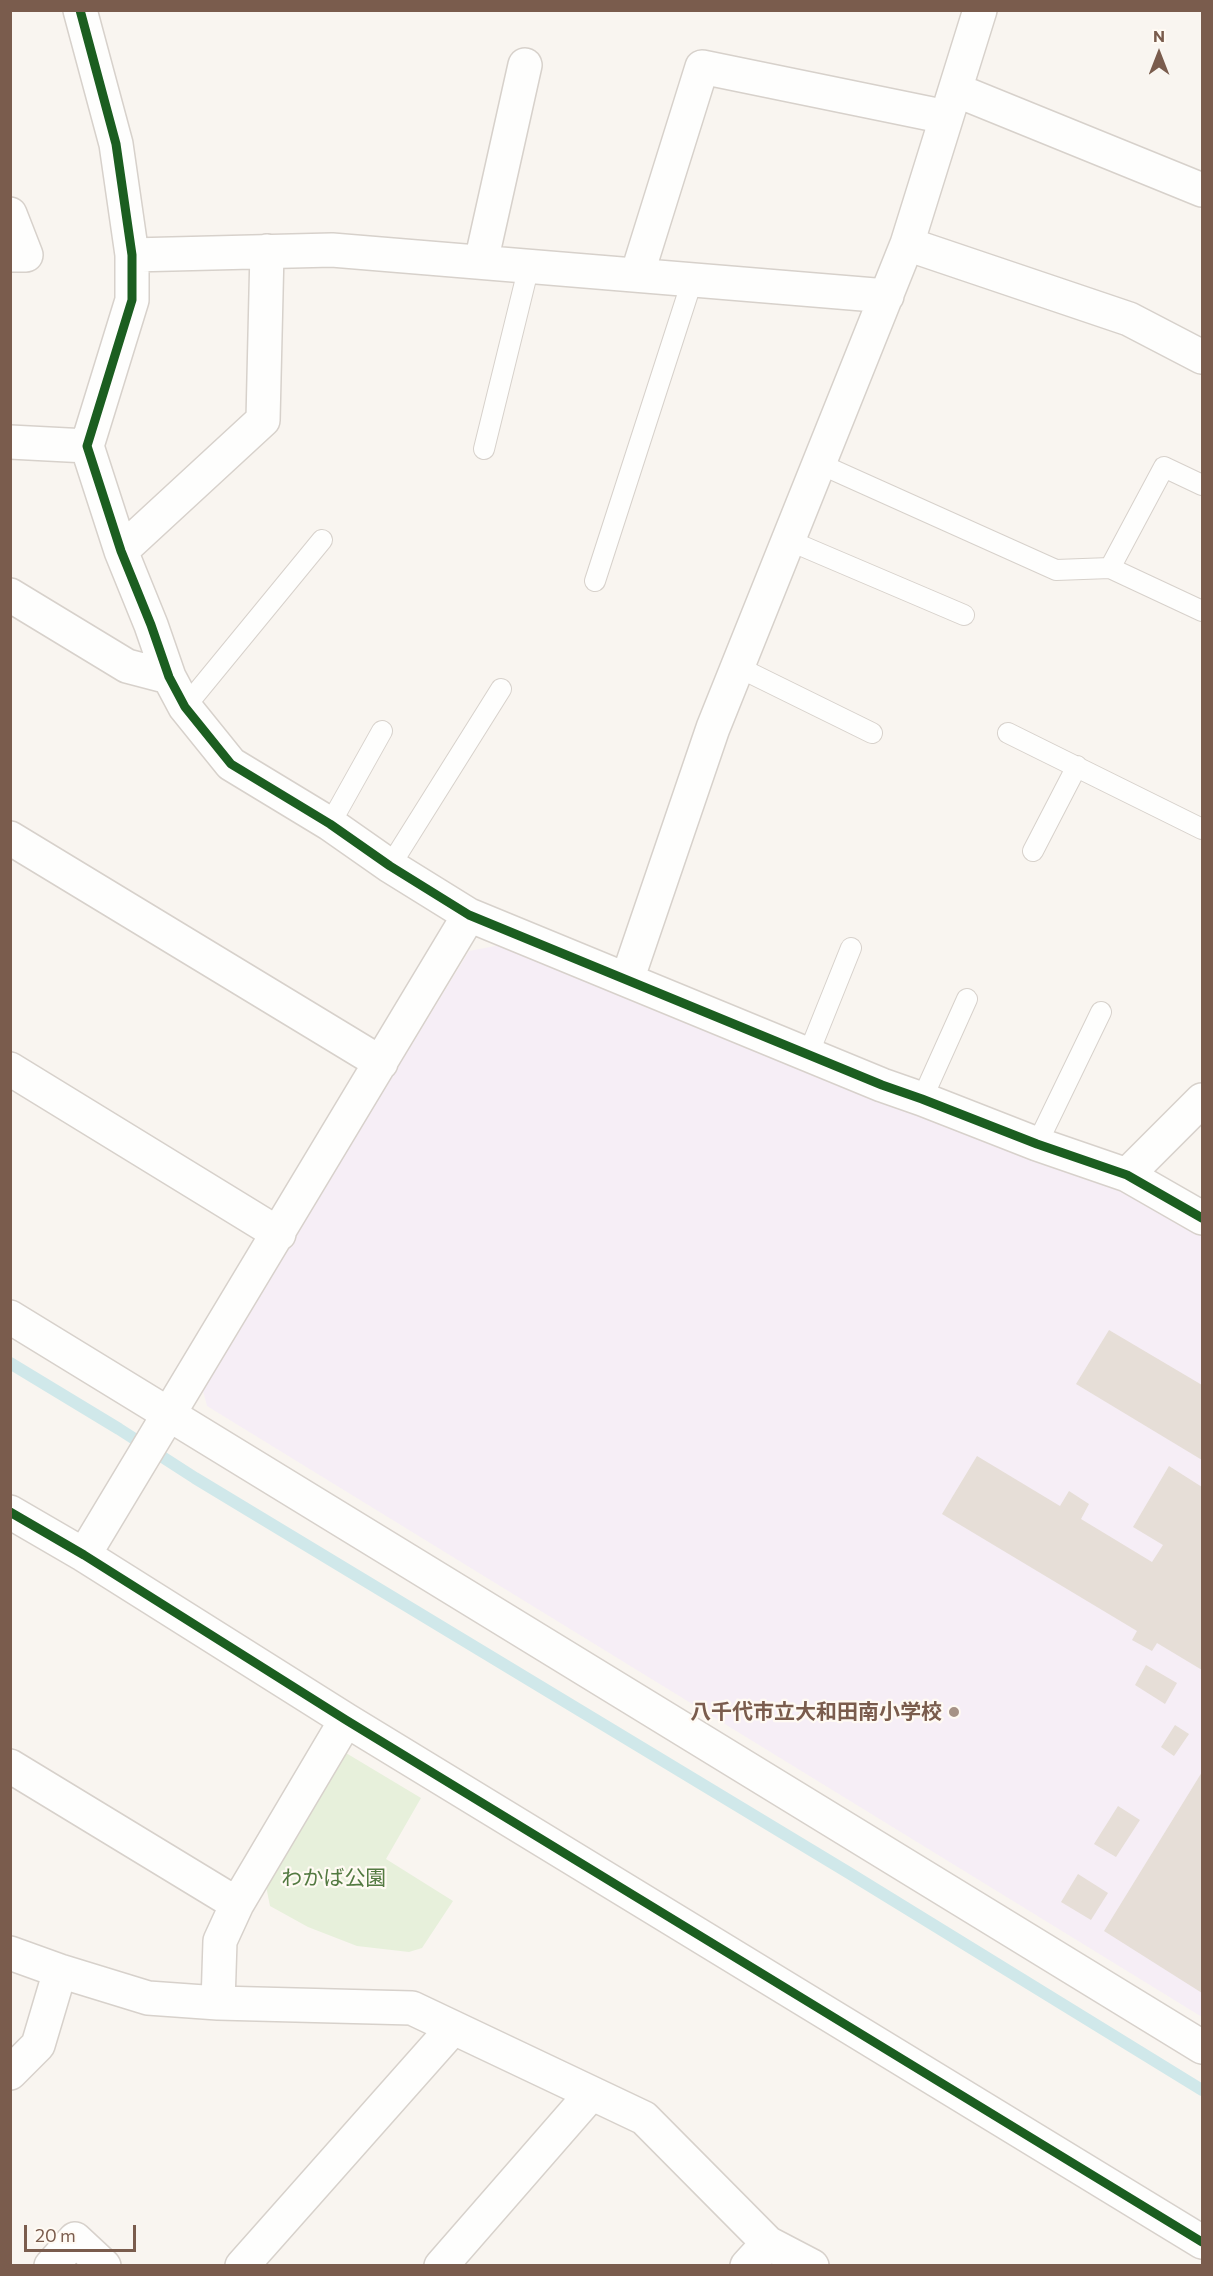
<!DOCTYPE html>
<html>
<head>
<meta charset="utf-8">
<style>
  body { margin:0 }
  #map { position:relative; width:1213px; height:2276px; overflow:hidden; background:#f9f5f0; font-family:Commissioner,sans-serif }
  canvas { display:block }
  .frame { position:absolute; inset:0; border:12px solid #7a5c4d; pointer-events:none }
  .north { position:absolute; left:1129px; top:24px; width:60px; height:60px; -webkit-text-stroke:4px #fffaf3; paint-order:stroke; rotate:0deg; font-size:16px; font-weight:700; line-height:24px; text-align:center; color:#7a5c4d }
  .north::after { content:''; display:block; margin:auto; width:21px; height:27px; background:#7a5c4d; clip-path:polygon(50% 0,100% 100%,50% 72%,0 100%) }
  .scale { position:absolute; left:24px; top:2225px; width:112px; height:27px; box-sizing:border-box; border:3px solid #7a5c4d; border-top:0; padding-left:8px; font-size:18px; line-height:21px; white-space:nowrap; color:#7a5c4d; -webkit-text-stroke:4px #fffaf3; paint-order:stroke }
</style>
</head>
<body>
<div id="map">
<canvas width="1213" height="2276"></canvas>
<div class="frame"></div>
<div class="north">N</div>
<div class="scale">20 m</div>
</div>
<script>
const g = document.querySelector('canvas').getContext('2d');
g.lineJoin = 'round';
function fillPath(path, color) {
  g.fillStyle = color;
  g.fill(path, 'evenodd');
}
function poly(rows) {
  const path = new Path2D();
  for (const r of rows) {
    path.moveTo(r[0], r[1]);
    for (let i = 2; i < r.length; i += 2) path.lineTo(r[i], r[i + 1]);
  }
  return path;
}
function strokePath(path, color, width, dash) {
  g.strokeStyle = color;
  g.lineWidth = width;
  g.lineCap = dash ? 'butt' : 'round';
  g.setLineDash(dash || []);
  g.stroke(path);
}
function label(font, color, halo, rows, align = 'center') {
  g.font = font + ' Commissioner,"Noto Sans JP",sans-serif';
  g.lineWidth = 4.5;
  g.setLineDash([]);
  g.textBaseline = 'middle';
  g.strokeStyle = halo;
  g.fillStyle = color;
  for (const [text, x, y, turn = 0] of rows) {
    g.save();
    g.translate(x, y);
    g.rotate((+turn || 0) * Math.PI / 180);
    g.textAlign = isNaN(turn) ? turn : align;
    if (halo) g.strokeText(text, 0, 0);
    g.fillText(text, 0, 0);
    g.restore();
  }
}
fillPath(poly([
  [506,944,1132,1195,1202,1232,1202,2017,207,1406,202,1387,469,951]
]), '#f6eef6');
fillPath(poly([
  [346,1753,421,1798,386,1859,453,1901,422,1948,409,1952,357,1946,308,1927,270,1906,266,1886]
]), '#e7f0db');
strokePath(poly([
  [10,1363,119,1429,195,1478,849,1873,1202,2090]
]), '#d0e8ea', 12);
fillPath(poly([
  [1109,1330,1202,1385,1202,1460,1076,1384],
  [977,1456,1060,1506,1069,1491,1089,1504,1081,1519,1152,1562,1163,1545,1133,1527,1169,1466,1202,1487,1202,1670,1157,1643,1152,1651,1132,1640,1137,1631,942,1514],
  [1146,1665,1177,1683,1165,1704,1135,1685],
  [1175,1725,1189,1734,1174,1756,1161,1747],
  [1202,1772,1202,1993,1104,1931],
  [1118,1806,1140,1820,1116,1857,1094,1844],
  [1078,1874,1108,1893,1091,1920,1061,1902]
]), '#e6ded7');
const service = poly([
  [484,449,529,266],
  [820,464,1056,570,1110,568,1202,611],
  [788,540,964,615],
  [1110,568,1164,467,1202,485],
  [595,581,692,281],
  [738,667,872,733],
  [185,707,322,540],
  [1008,733,1202,829],
  [330,824,382,731],
  [1033,851,1077,766],
  [390,866,501,689],
  [808,1055,851,948],
  [922,1099,967,999],
  [1037,1144,1101,1012]
]);
const minor = poly([
  [80,10,116,144,132,255,132,300,87,446,121,551,151,625,169,677,185,707,231,764,330,824,390,866,469,915,882,1085,922,1099,1037,1144,1127,1175,1202,1218],
  [956,90,1202,190],
  [10,214,26,255,10,255],
  [907,244,1129,319,1202,357],
  [132,255,332,250,887,296],
  [481,262,525,65],
  [637,275,702,67,946,117],
  [10,442,87,446],
  [121,551,263,420,267,251],
  [10,595,127,666,169,677],
  [10,838,381,1063],
  [627,980,713,728,907,244,980,10],
  [10,1069,279,1234],
  [1127,1175,1202,1100],
  [10,1317,1202,2047],
  [10,1512,84,1555,346,1720,1202,2242],
  [84,1555,469,915],
  [10,1766,237,1904],
  [10,1953,60,1971,148,1998,218,2003,412,2008,644,2118,768,2243,812,2266],
  [218,2003,220,1941,237,1904,346,1720],
  [10,2073,38,2045,60,1971],
  [51,2266,75,2239,104,2266],
  [242,2266,453,2028],
  [441,2266,591,2094],
  [747,2266,768,2243]
]);
strokePath(service, '#d7d1cb', 22);
strokePath(minor, '#d7d1cb', 36);
strokePath(service, '#fefefd', 20);
strokePath(minor, '#fefefd', 33);
strokePath(poly([
  [80,10,116,144,132,255,132,300,87,446,121,551,151,625,169,677,185,707,231,764,330,824,390,866,469,915,882,1085,922,1099,1037,1144,1127,1175,1202,1218],
  [10,1512,84,1555,346,1720,1202,2242]
]), '#1b5e20', 9);
for (const [x, y, r, color] of [
  [954,1712,6,"#a69286"]
]) {
  const dot = new Path2D();
  dot.arc(x, y, r, 0, 2 * Math.PI);
  g.fillStyle = color;
  g.fill(dot);
  strokePath(dot, '#fffaf3', 2);
}
label('bold 21px', '#7a5c4d', '#fffaf3', [
  ["八千代市立大和田南小学校",942,1712]
], 'right');
label('21px', '#537a41', '#fffaf3', [
  ["わかば公園",334,1878]
]);
</script>
</body>
</html>
